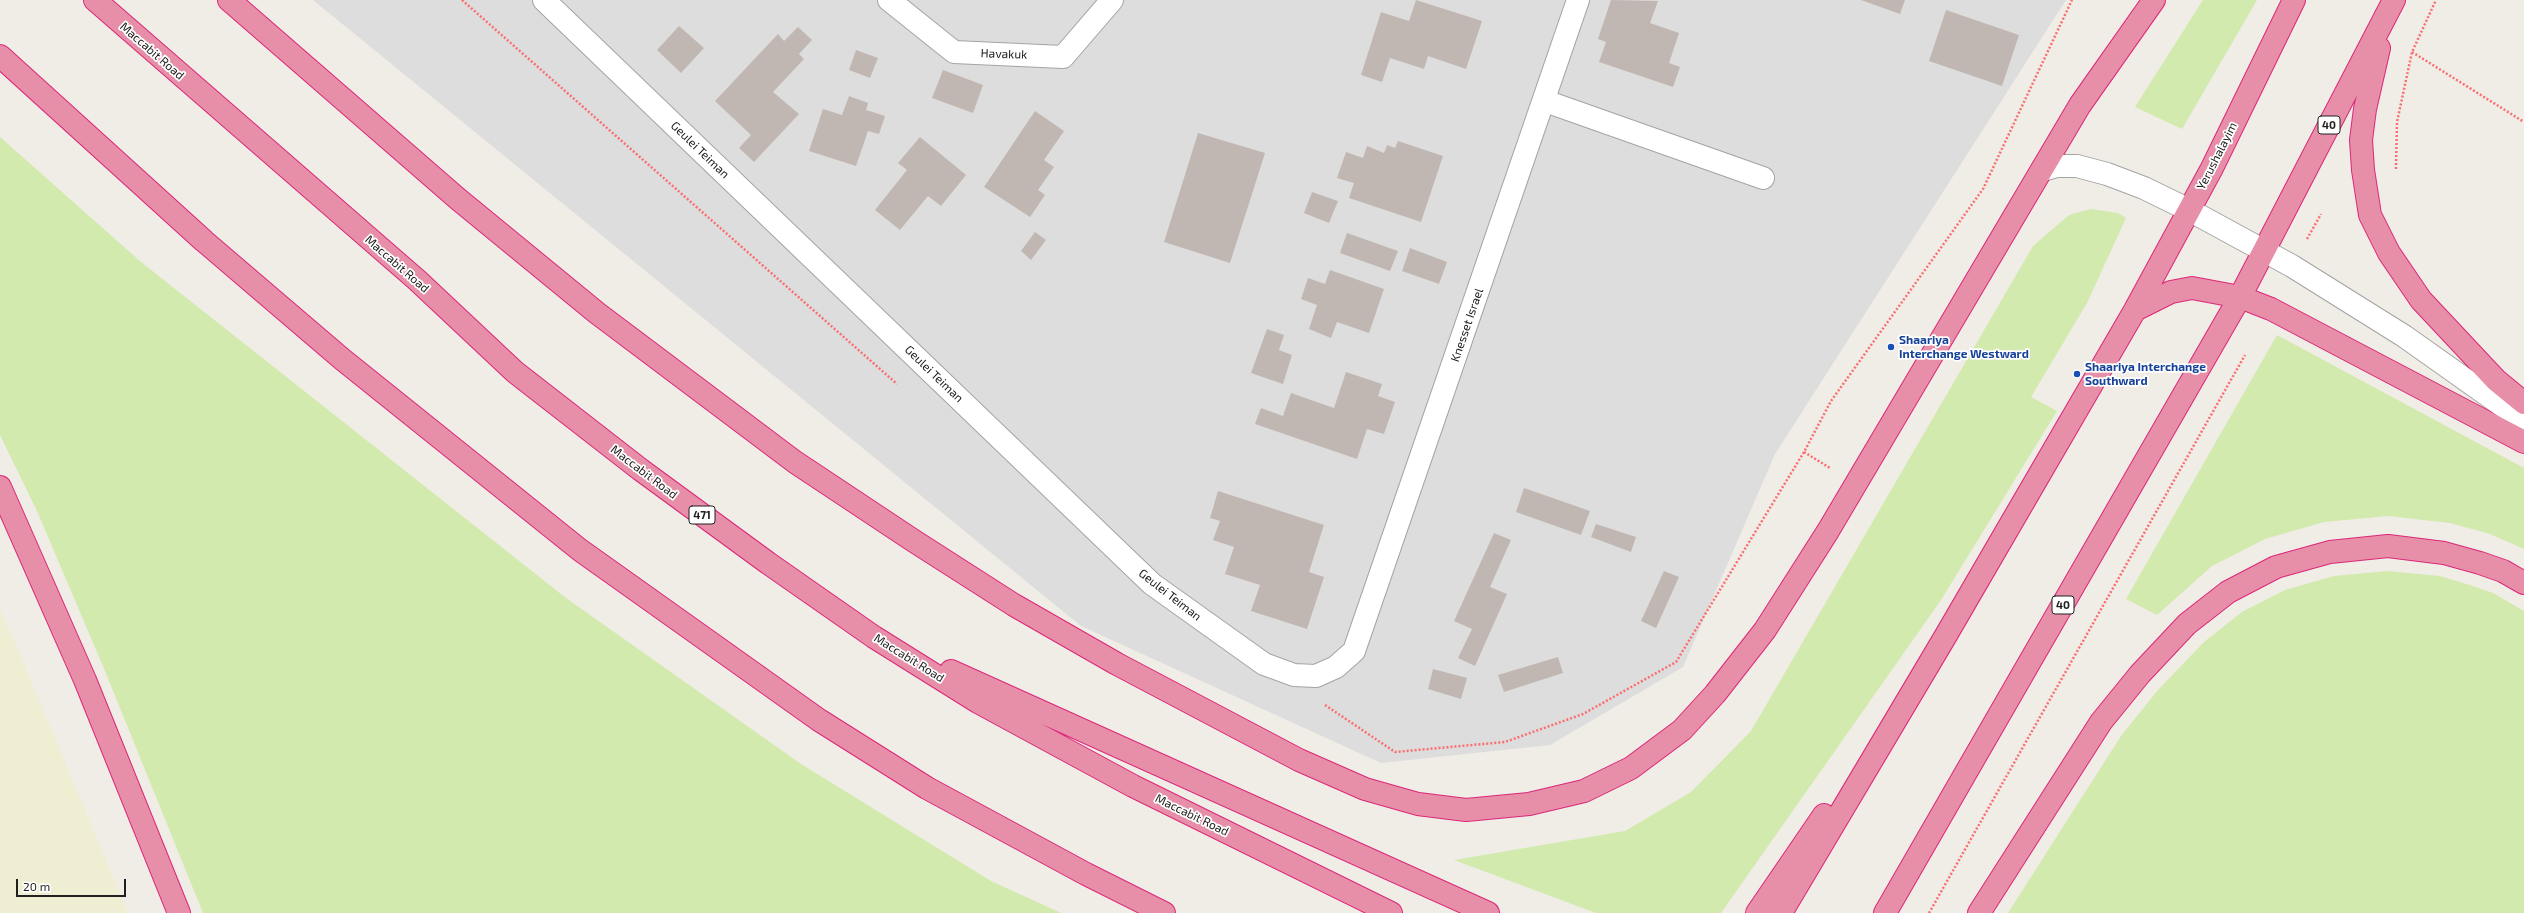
<!DOCTYPE html>
<html>
<head>
<meta charset="utf-8">
<style>
  body { margin:0 }
  #map { position:relative; width:2524px; height:913px; overflow:hidden; background:#f0ece6; font-family:"Exo 2",sans-serif }
  canvas { display:block }
  .scale { position:absolute; left:16px; top:879px; width:110px; height:18px; box-sizing:border-box; border:2px solid #202020; border-top:0; padding-left:5px; font-size:12px; line-height:14px; white-space:nowrap; color:#202020; -webkit-text-stroke:3px #fff; paint-order:stroke }
</style>
</head>
<body>
<div id="map">
<canvas width="2524" height="913"></canvas>
<div class="scale">20 m</div>
</div>
<script>
const g = document.querySelector('canvas').getContext('2d');
g.lineJoin = 'round';
function fillPath(path, color) {
  g.fillStyle = color;
  g.fill(path, 'evenodd');
}
function poly(rows) {
  const path = new Path2D();
  for (const r of rows) {
    path.moveTo(r[0], r[1]);
    for (let i = 2; i < r.length; i += 2) path.lineTo(r[i], r[i + 1]);
  }
  return path;
}
function strokePath(path, color, width, dash) {
  g.strokeStyle = color;
  g.lineWidth = width;
  g.lineCap = dash ? 'butt' : 'round';
  g.setLineDash(dash || []);
  g.stroke(path);
}
function label(font, color, halo, rows, align = 'center') {
  g.font = font + ' "Exo 2",sans-serif';
  g.lineWidth = 3.5;
  g.setLineDash([]);
  g.textBaseline = 'middle';
  g.strokeStyle = halo;
  g.fillStyle = color;
  for (const [text, x, y, turn = 0] of rows) {
    g.save();
    g.translate(x, y);
    g.rotate((+turn || 0) * Math.PI / 180);
    g.textAlign = isNaN(turn) ? turn : align;
    if (halo) g.strokeText(text, 0, 0);
    g.fillText(text, 0, 0);
    g.restore();
  }
}
fillPath(poly([
  [313,0,2066,0,1775,454,1683,667,1550,745,1381,763,1081,626]
]), '#dedddd');
fillPath(poly([
  [0,609,10,631,128,913,0,913]
]), '#efeed2');
fillPath(poly([
  [2203,0,2257,0,2182,129,2135,107],
  [0,137,141,262,566,598,801,764,991,881,1061,913,203,913,105,671,37,511,0,435],
  [2091,209,2118,213,2126,218,2087,303,2031,397,2057,411,1941,600,1721,913,1596,913,1454,860,1625,831,1691,792,1751,731,2033,246,2069,215],
  [2277,335,2524,468,2524,549,2490,534,2450,523,2388,516,2324,522,2265,539,2212,566,2157,615,2126,599],
  [2387,571,2440,576,2473,586,2493,593,2524,611,2524,913,2008,913,2121,736,2158,690,2204,642,2242,612,2285,590,2334,576]
]), '#d2eaad');
fillPath(poly([
  [1416,0,1482,21,1466,69,1428,56,1424,69,1390,58,1382,82,1361,75,1381,12,1409,21],
  [1611,0,1658,1,1650,23,1679,33,1669,63,1680,67,1673,87,1599,62,1606,42,1598,39],
  [1861,0,1905,0,1900,14],
  [1946,10,2019,35,2002,86,1929,61],
  [679,26,704,48,681,73,657,50],
  [798,27,812,40,799,54,804,59,773,92,799,114,754,162,739,148,751,135,715,101,778,34,784,41],
  [856,50,878,58,870,78,849,70],
  [943,70,983,85,973,113,932,98],
  [849,96,868,103,866,110,885,116,879,134,868,131,856,166,809,151,823,109,842,115],
  [1035,111,1064,131,1044,160,1054,167,1038,190,1045,195,1030,217,984,187],
  [1198,133,1265,153,1230,263,1164,242],
  [920,137,966,175,941,206,928,196,900,230,875,210,907,170,898,163],
  [1398,141,1443,156,1421,222,1349,198,1354,183,1337,178,1346,152,1363,158,1367,146,1384,153,1387,145,1395,148],
  [1312,192,1338,201,1329,223,1304,213],
  [1035,232,1046,240,1031,260,1021,251],
  [1347,233,1398,251,1390,271,1340,253],
  [1410,248,1447,262,1439,284,1402,271],
  [1330,270,1384,289,1369,333,1337,322,1331,338,1309,329,1317,305,1301,299,1308,278,1325,284],
  [1267,329,1284,335,1279,350,1292,355,1283,384,1251,373],
  [1346,372,1382,384,1378,396,1395,402,1384,434,1367,429,1357,459,1255,424,1261,408,1283,416,1291,393,1334,408],
  [1524,488,1590,511,1581,535,1516,512],
  [1218,491,1324,525,1309,572,1324,577,1307,629,1251,611,1260,585,1225,574,1234,547,1213,540,1220,521,1210,518],
  [1596,524,1636,537,1631,552,1591,537],
  [1494,533,1511,540,1490,587,1507,594,1475,666,1458,658,1472,629,1454,621],
  [1664,571,1679,577,1656,628,1641,621],
  [1558,657,1563,673,1504,692,1498,675],
  [1433,669,1467,678,1461,699,1428,689]
]), '#c1b7b2');
const minor = poly([
  [544,0,1152,584,1264,664,1294,675,1316,676,1336,667,1354,651,1578,0],
  [889,0,954,52,1063,57,1112,0],
  [1545,101,1763,178],
  [2043,170,2057,166,2077,166,2107,174,2144,188,2189,210,2292,266,2404,336,2524,421]
]);
const highway = poly([
  [95,0,417,280,515,372,641,470,768,563,874,637,978,702,1133,786,1391,913],
  [229,0,458,199,597,313,795,462,914,541,1014,605,1117,664,1299,760,1365,789,1418,804,1466,810,1529,804,1584,791,1631,768,1682,730,1715,694,1765,630,1828,531,2080,105,2154,0],
  [2379,48,2365,109,2361,140,2363,170,2370,215,2389,253,2421,300,2496,380,2524,403],
  [0,56,204,241,342,359,580,550,819,720,927,788,1086,874,1164,913],
  [2135,310,2171,292,2192,288,2240,297,2271,309,2524,442],
  [0,487,85,680,179,913],
  [951,671,1488,913],
  [1757,913,1824,815],
  [1781,913,1945,637,2135,310,2212,168,2294,0],
  [1885,913,2240,297,2394,0],
  [1979,913,2101,722,2140,674,2187,624,2228,592,2276,567,2330,552,2388,546,2444,553,2480,563,2503,571,2524,583]
]);
strokePath(minor, '#a4a4a4', 24);
strokePath(highway, '#db2779', 24);
strokePath(poly([
  [462,0,897,384],
  [2412,52,2524,122],
  [2396,169,2397,122,2412,52,2436,0],
  [2307,239,2321,214],
  [1804,452,1830,468],
  [1325,705,1395,752,1505,742,1583,714,1676,662,1804,452,1831,401,1983,189,2072,0],
  [1929,913,2245,355]
]), '#fa6e70', 2.5, [2, 2]);
strokePath(minor, '#fff', 22);
strokePath(highway, '#e78fa9', 22);
for (const [x, y, r, color] of [
  [1891,347,4,"#1a4fb4"],
  [2077,374,4,"#1a4fb4"]
]) {
  const dot = new Path2D();
  dot.arc(x, y, r, 0, 2 * Math.PI);
  g.fillStyle = color;
  g.fill(dot);
  strokePath(dot, '#fff', 1.5);
}
for (const [x, y, w] of [
  [2329,125,22],
  [702,515,26],
  [2063,605,22]
]) {
  const box = new Path2D();
  box.roundRect(x - w / 2, y - 9, w, 18, 3);
  g.fillStyle = '#fff';
  g.fill(box);
  strokePath(box, '#202020', 1);
}
label('bold 11px', '#202020', null, [
  ["40",2329,125],
  ["471",702,515],
  ["40",2063,605]
]);
label('12px', '#202020', '#fff', [
  ["Maccabit Road",152,51,41],
  ["Havakuk",1004,54,2],
  ["Geulei Teiman",700,150,44],
  ["Yerushalayim",2217,156,-63],
  ["Maccabit Road",397,264,41],
  ["Knesset Israel",1467,325,-71],
  ["Geulei Teiman",934,374,44],
  ["Maccabit Road",644,472,37],
  ["Geulei Teiman",1170,595,38],
  ["Maccabit Road",909,658,32],
  ["Maccabit Road",1192,815,26]
]);
label('bold 12px', '#164399', '#fff', [
  ["Shaariya",1899,340],
  ["Interchange Westward",1899,354],
  ["Shaariya Interchange",2085,367],
  ["Southward",2085,381]
], 'left');
</script>
</body>
</html>
